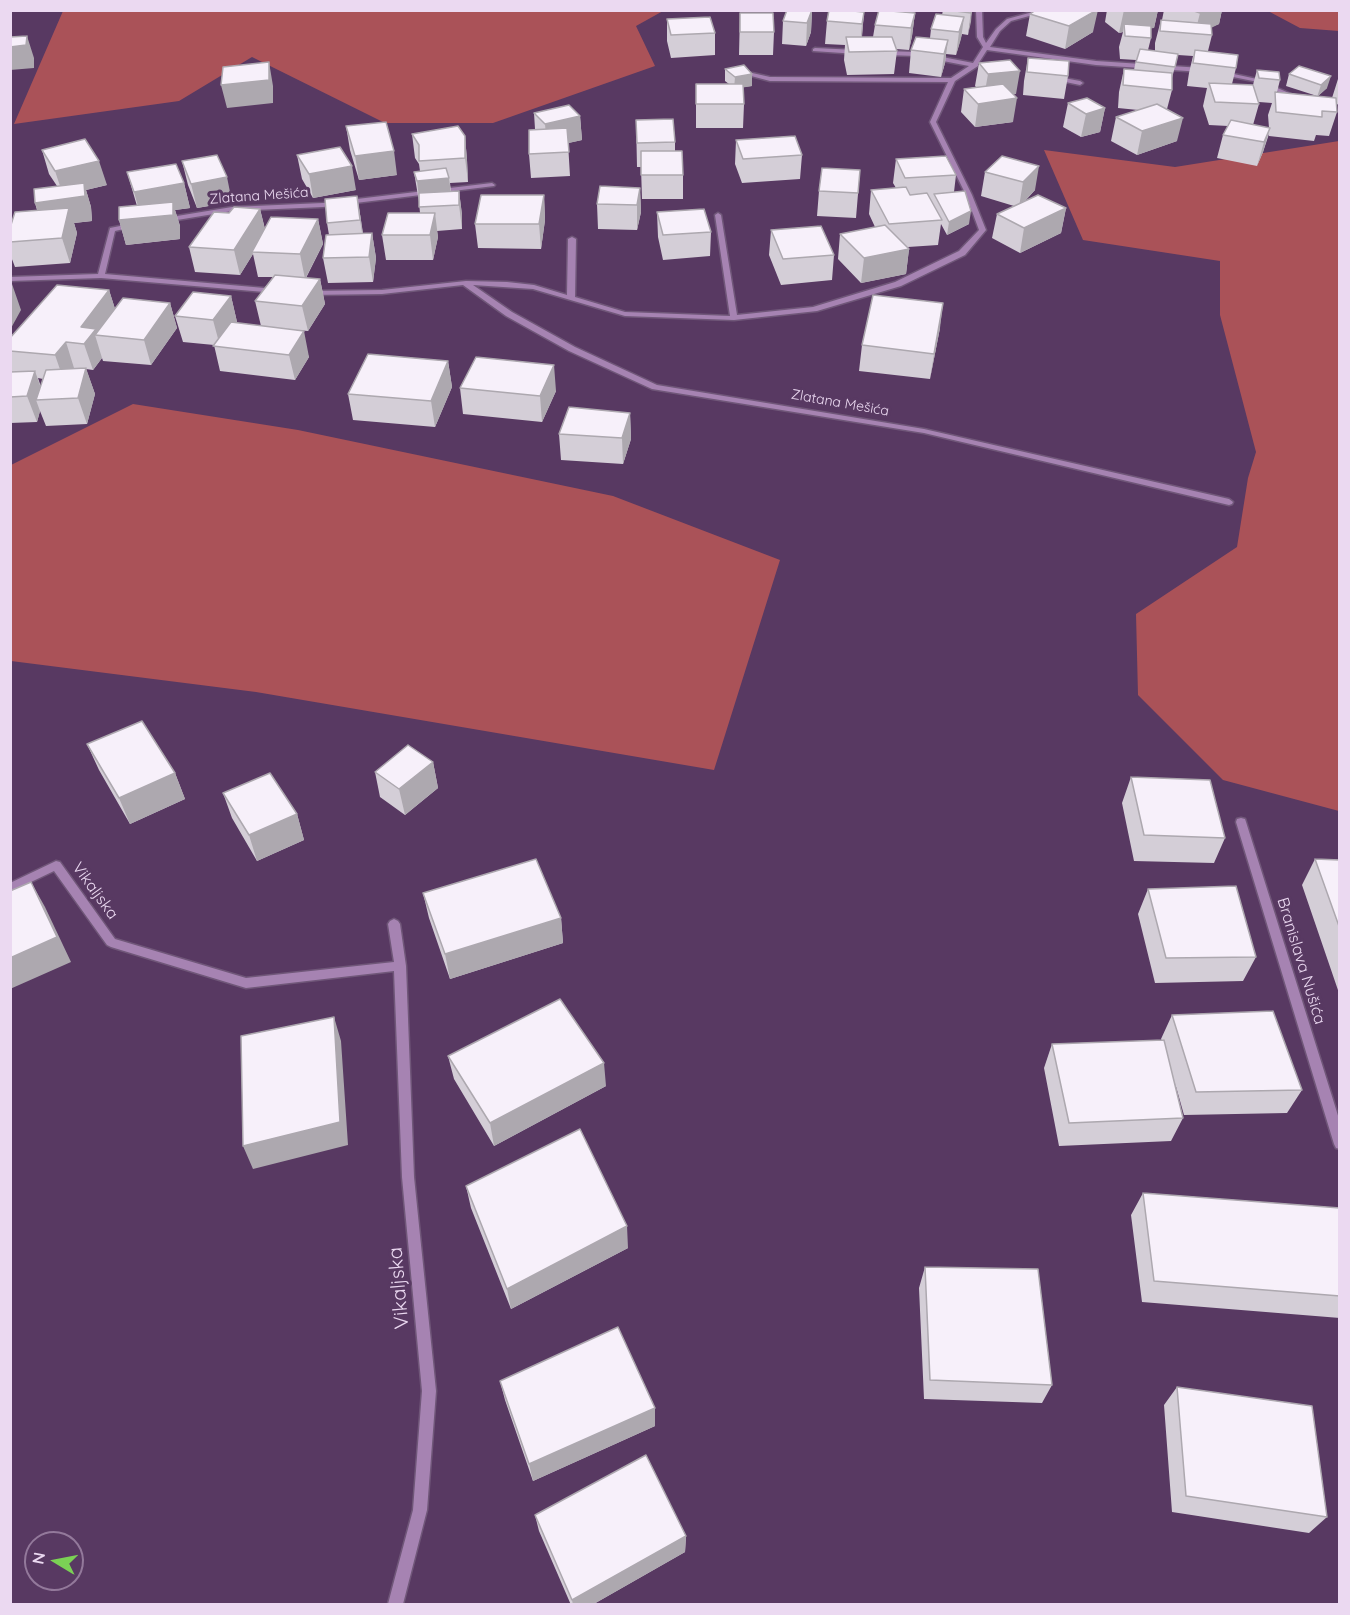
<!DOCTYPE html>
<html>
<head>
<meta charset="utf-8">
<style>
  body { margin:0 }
  #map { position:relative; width:1350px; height:1615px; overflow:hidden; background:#583962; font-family:Quicksand,sans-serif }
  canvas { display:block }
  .frame { position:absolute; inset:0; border:12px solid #ebd9f1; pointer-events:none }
  .north { position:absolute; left:24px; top:1531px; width:60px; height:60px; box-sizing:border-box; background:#583962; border:2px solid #93799b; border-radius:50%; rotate:280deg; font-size:16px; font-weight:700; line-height:24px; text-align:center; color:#ebd9f1 }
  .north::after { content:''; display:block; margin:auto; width:21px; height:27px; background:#7bd155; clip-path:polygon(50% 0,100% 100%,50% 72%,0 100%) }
</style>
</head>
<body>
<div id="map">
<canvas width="1350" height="1615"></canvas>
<div class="frame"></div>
<div class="north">N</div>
</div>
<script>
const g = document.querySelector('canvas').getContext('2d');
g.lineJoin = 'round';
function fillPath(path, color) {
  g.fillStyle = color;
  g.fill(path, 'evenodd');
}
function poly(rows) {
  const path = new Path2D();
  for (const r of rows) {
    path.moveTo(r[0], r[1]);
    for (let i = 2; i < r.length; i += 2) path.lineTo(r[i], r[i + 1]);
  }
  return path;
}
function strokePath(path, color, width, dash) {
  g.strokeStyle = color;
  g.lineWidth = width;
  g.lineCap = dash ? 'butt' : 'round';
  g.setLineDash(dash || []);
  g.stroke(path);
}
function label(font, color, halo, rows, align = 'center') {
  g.font = font + ' Quicksand,sans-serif';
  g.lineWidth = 6;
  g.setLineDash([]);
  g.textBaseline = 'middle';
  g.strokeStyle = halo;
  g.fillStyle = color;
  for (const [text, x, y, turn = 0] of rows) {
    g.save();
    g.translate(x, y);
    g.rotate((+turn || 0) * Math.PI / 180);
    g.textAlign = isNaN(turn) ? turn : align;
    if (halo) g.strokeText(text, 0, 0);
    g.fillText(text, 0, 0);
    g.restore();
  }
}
fillPath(poly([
  [63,11,663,11,636,26,655,66,493,123,385,123,252,57,179,101,14,124],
  [1268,11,1339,11,1339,31,1300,28],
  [1339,141,1339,811,1223,780,1138,695,1136,614,1237,547,1248,478,1256,452,1220,315,1220,261,1083,240,1044,150,1175,167],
  [133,404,298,430,613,496,780,560,714,770,256,692,11,661,11,465]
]), '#aa5258');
const minor = poly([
  [976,10,982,10,983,37,986,43,996,29,1007,19,1040,10,1051,10,1011,21,1000,31,990,47,1096,61,1202,68,1205,70,1202,72,1096,65,987,50,978,64,978,66,955,81,936,122,972,195,986,230,965,255,901,286,817,311,734,320,625,316,533,289,473,285,512,312,575,347,657,385,924,429,1229,499,1233,502,1232,504,1229,505,924,433,652,389,569,351,506,316,463,285,382,294,309,295,305,293,309,291,382,290,466,281,507,282,534,285,567,295,568,239,572,237,576,239,575,297,625,312,730,316,715,215,718,213,721,215,737,315,813,307,895,282,959,251,979,230,966,195,930,122,948,82,770,81,736,72,739,70,770,77,951,78,969,66,917,56,885,55,882,53,885,51,917,52,973,63,983,47,977,37,976,10],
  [815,48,857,50,860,52,857,54,813,51,813,49,815,48],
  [1220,71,1257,79,1305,100,1300,101,1253,81,1218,74,1217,73,1220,71],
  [1053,76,1080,81,1083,83,1080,85,1051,79,1050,78,1053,76],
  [492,183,495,185,494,186,323,207,232,211,165,222,162,220,165,218,232,207,323,203,492,183],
  [135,223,138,225,137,226,115,231,105,274,276,289,280,291,276,293,101,278,10,281,10,277,98,274,110,228,135,223],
  [1241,818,1245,819,1246,822,1340,1122,1340,1149,1336,1148,1334,1144,1236,822,1237,819,1241,818],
  [56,861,60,862,115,939,246,978,394,962,388,924,390,921,394,919,398,921,400,924,406,966,414,1177,436,1391,427,1510,403,1604,388,1604,413,1510,422,1391,402,1177,394,971,246,988,111,947,107,945,54,871,10,892,10,883,56,861]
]);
strokePath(minor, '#705779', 3);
fillPath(minor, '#a683b2');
fillPath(poly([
  [812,10,811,32,806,46,782,44,783,21],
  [943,10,972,10,968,35,962,34,956,55,946,54,945,63,941,77,909,73,911,50,930,38,931,29,942,15],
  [1107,10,1158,10,1154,28,1151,28,1151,38,1148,50,1155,51,1155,43,1161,20,1162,20,1164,10,1222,10,1219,24,1211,27,1212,35,1208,51,1236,68,1232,84,1253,85,1257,70,1280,80,1277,92,1317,96,1286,86,1289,74,1299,66,1327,88,1318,96,1332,98,1338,79,1340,77,1340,105,1336,104,1337,112,1329,136,1316,135,1314,141,1269,136,1269,134,1263,152,1257,166,1217,158,1223,135,1228,126,1209,125,1203,106,1207,88,1187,86,1189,73,1193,56,1178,55,1172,78,1172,90,1167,109,1177,141,1137,155,1111,141,1116,117,1138,110,1118,108,1119,92,1124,69,1134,70,1136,60,1120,59,1119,47,1123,32,1119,33,1105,22],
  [1259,102,1272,103,1268,115,1269,128,1253,125,1259,104],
  [864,12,862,37,873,37,875,25,915,13,912,36,909,50,896,49,897,51,894,74,847,75,844,60,845,45,825,44,827,21],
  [740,13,774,32,773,55,739,55],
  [1030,14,1093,32,1065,49,1026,36],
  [667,19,715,33,715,55,671,58,667,41],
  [1028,58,1068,76,1064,99,1023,95,1024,81],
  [979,63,1016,94,1013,94,1013,122,975,127,961,112,964,89,976,87,975,86],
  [725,69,752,74,752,86,743,87,744,104,743,128,696,128,696,84,729,84,725,81],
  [1068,103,1105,108,1100,132,1081,137,1063,127],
  [534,113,580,116,582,140,568,143,570,176,531,178,529,154,535,129],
  [636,120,675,142,675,151,683,175,683,199,642,199,641,167,637,167],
  [346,126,397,175,359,180,350,150],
  [412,134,465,136,467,160,468,182,450,183,451,191,459,191,462,215,462,229,437,231,438,237,433,260,386,260,382,235,420,213,419,202,414,172,420,171,419,164,415,158],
  [736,140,802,155,800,179,742,183,735,164],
  [42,150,107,185,86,190,91,207,92,221,74,223,77,233,70,263,15,267,10,254,10,228,37,210,35,203,57,186,49,174],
  [297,155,356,190,313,198,302,179],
  [1002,156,1035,190,1025,201,1066,208,1061,233,1020,253,992,238,997,214,1014,206,981,196,985,172],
  [896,159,956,175,954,192,969,224,947,235,941,224,938,245,908,247,909,249,906,274,861,283,838,259,840,234,875,227,869,214,871,190,896,188,893,183],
  [182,161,232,202,197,208,188,185],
  [860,170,856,218,817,216,819,191],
  [127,172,184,183,190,208,175,210,180,226,180,239,126,245,119,220,137,206],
  [640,188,641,212,637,230,598,229,597,204],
  [544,195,545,220,541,249,478,248,475,224],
  [357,196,363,233,372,233,376,258,373,282,328,283,323,258,329,235,327,223],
  [260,209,265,229,318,219,323,244,306,278,320,279,325,304,308,331,296,330,309,357,295,380,220,371,214,345,183,342,175,316,231,296,237,322,236,323,261,326,255,301,273,277,258,277,253,254,240,275,195,272,189,247,229,213],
  [657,212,711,232,710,256,663,260,658,237],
  [771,230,834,255,832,280,781,285,769,255],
  [109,290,115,309,170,303,177,328,151,365,103,361,102,358,93,370,86,369,95,394,87,424,46,426,40,411,37,422,10,423,10,338],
  [38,378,43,379,41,387],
  [940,328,930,379,859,371,862,345],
  [448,361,452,387,435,427,353,420,348,394],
  [460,388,556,391,542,422,463,414],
  [630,413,631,439,623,464,561,460,559,434],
  [87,744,175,773,185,799,130,824,99,770],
  [433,762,438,788,405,815,380,797,375,772],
  [1131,777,1225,838,1214,863,1134,861,1122,803],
  [223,793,297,814,304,840,257,861,232,818],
  [1315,859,1340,860,1340,996,1302,885],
  [1148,889,1256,957,1243,981,1155,983,1138,914],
  [423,893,561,918,563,943,450,979,429,918],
  [1172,1015,1302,1090,1287,1113,1184,1115,1175,1083,1183,1118,1171,1141,1059,1146,1044,1068,1052,1044,1162,1041,1161,1039],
  [448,1056,606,1086,494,1146,454,1079],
  [466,1186,628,1248,511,1309,471,1208],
  [1143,1193,1340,1208,1340,1318,1142,1302,1131,1215],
  [925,1267,1052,1385,1042,1403,924,1399,919,1288],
  [500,1381,655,1408,655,1426,533,1481,505,1400],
  [1177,1387,1327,1517,1309,1533,1172,1512,1164,1405],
  [535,1515,686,1536,685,1552,592,1605,571,1605,539,1531]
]), '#d4ced7');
fillPath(poly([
  [812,10,811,32,806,46,807,23],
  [971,10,972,10,971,22,968,35],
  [1098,10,1093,32,1065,49,1069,26],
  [1124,10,1158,10,1154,28,1125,32,1124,24,1123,32,1119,33],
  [1206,10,1222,10,1219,24,1199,34,1195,33,1200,13],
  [864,12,862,34,860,46,862,24],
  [915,13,912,36,909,50,911,28],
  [964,17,961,39,956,55,959,32],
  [27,36,34,58,34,68,10,70,10,47],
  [948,40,945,63,941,77,944,54],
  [269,62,273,86,273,103,227,108,221,85],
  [1020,71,1016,94,984,97,988,74],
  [752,74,752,86,734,89,735,77],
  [1331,76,1327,88,1317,97,1321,85],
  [1017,98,1013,122,975,127,978,104],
  [1105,108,1100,132,1081,137,1086,114],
  [580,116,582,140,547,148,545,124],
  [1183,118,1177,141,1137,155,1142,131],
  [1270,128,1263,152,1257,166,1264,142],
  [465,136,467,160,468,182,465,158],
  [394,151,397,175,359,180,355,156],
  [99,161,107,185,86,190,91,207,92,221,74,223,77,233,70,263,62,238,43,227,35,203,63,195,55,171],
  [352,166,356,190,313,198,309,174],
  [1039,166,1035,190,1019,207,1023,182],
  [227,177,232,202,197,208,191,184],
  [449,178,452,202,420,206,417,181],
  [184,183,190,208,175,210,180,226,180,239,126,245,119,220,141,217,134,192],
  [640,188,641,212,637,230,637,205],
  [459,191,462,215,462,229,459,205],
  [544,195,545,220,541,249,539,224],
  [357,196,361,220,364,245,360,220],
  [1066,208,1061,233,1020,253,1024,228],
  [260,209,266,234,252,252,253,254,240,275,234,250],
  [971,211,969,224,947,235,949,222],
  [435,213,438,237,433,260,430,235],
  [318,219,323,244,305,279,300,254],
  [372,233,376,258,373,282,369,257],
  [909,249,906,274,861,283,864,258],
  [320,279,325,304,308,331,302,306],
  [12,284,21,310,10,330,10,287],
  [109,290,117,315,95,335,102,358,93,370,84,344,81,327],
  [231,296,237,322,220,346,213,320],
  [170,303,177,328,151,365,144,340],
  [943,303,940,328,930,379,934,354],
  [304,331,309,357,295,380,289,355],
  [66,342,74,368,64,381,55,355],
  [448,361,452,387,435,427,431,401],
  [554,365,556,391,542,422,540,396],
  [86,368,95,394,87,424,78,398],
  [35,371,44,397,36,400,40,411,37,422,27,396],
  [630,413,631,439,623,464,622,438],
  [433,762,438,788,405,815,399,789],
  [175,773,185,799,130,824,119,798],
  [297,814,304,840,257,861,249,835],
  [31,882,45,907,71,962,10,989,10,958],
  [561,918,563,943,450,979,445,954],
  [334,1017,341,1041,348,1145,253,1169,243,1146],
  [604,1063,606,1086,494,1146,490,1123],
  [627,1226,628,1248,511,1309,507,1289],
  [655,1408,655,1426,533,1481,529,1464],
  [686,1536,685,1552,592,1605,573,1605,572,1600]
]), '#ada8af');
const building = poly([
  [787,10,812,10,807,23,783,21,787,10],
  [829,10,842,10,864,12,862,24,827,21,829,10],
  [879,10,915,13,911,28,875,25,879,10],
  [948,10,971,10,971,13,948,10],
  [1036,10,1097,10,1069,26,1030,14,1036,10],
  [1191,10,1206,10,1200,13,1191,10],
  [740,13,773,13,774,32,740,32,740,13],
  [936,14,964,17,959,32,931,29,936,14],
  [710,17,715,33,671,35,667,19,710,17],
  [1161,20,1211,24,1212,35,1160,31,1161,20],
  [1124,24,1151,26,1151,38,1125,36,1124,24],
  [27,36,26,45,10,47,10,37,27,36],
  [846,37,892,37,897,51,849,52,846,37],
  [916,37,948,40,944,54,911,50,916,37],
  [1140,49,1178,54,1175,67,1136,62,1140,49],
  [1195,50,1238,55,1236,68,1193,63,1195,50],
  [1028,58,1069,61,1068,76,1027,72,1028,58],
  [1010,60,1020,71,988,74,979,63,1010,60],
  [269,62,269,80,221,85,223,67,269,62],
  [744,65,752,74,735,77,725,69,744,65],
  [1299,66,1331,76,1321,85,1289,74,1299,66],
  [1124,69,1172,73,1172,90,1123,85,1124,69],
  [1257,70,1279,72,1280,80,1259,78,1257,70],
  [1209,83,1253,85,1259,104,1215,102,1209,83],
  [696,84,743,84,744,104,696,104,696,84],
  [1003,84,1017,98,978,104,964,89,1003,84],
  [1275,92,1336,98,1337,112,1322,111,1322,117,1276,112,1275,92],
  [1087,98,1105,108,1086,114,1068,103,1087,98],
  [1157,104,1183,118,1142,131,1116,117,1157,104],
  [569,105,580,116,545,124,534,113,569,105],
  [673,119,675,142,637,143,636,120,673,119],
  [1231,120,1270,128,1264,142,1223,135,1231,120],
  [386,122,394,151,355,156,346,126,386,122],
  [458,126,465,136,465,158,419,161,419,145,412,134,458,126],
  [567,128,569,152,529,154,529,130,567,128],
  [795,136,802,155,743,159,736,140,795,136],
  [85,139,99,161,55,171,42,150,85,139],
  [340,147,352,166,309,174,297,155,340,147],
  [641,151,682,151,683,175,641,175,641,151],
  [217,155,227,177,191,184,182,161,217,155],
  [946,156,956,175,905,178,896,159,946,156],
  [1002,156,1039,166,1023,182,985,172,1002,156],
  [176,164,184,183,134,192,127,172,176,164],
  [446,168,449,178,417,181,414,172,446,168],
  [822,168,860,170,858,193,819,191,822,168],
  [84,183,85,196,35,203,34,189,84,183],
  [600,186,640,188,637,205,597,204,600,186],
  [906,187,910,195,927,193,942,220,889,224,871,190,906,187],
  [459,191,459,205,419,207,419,193,459,191],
  [965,191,971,211,949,222,934,194,965,191],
  [481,195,544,195,539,224,475,224,481,195],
  [1038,195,1066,208,1024,228,997,214,1038,195],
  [357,196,360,220,327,223,325,199,357,196],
  [173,202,173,215,119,220,119,207,173,202],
  [234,207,260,209,234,250,189,247,214,212,229,213,234,207],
  [69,208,62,238,10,242,10,228,15,212,69,208],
  [704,209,711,232,663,235,657,212,704,209],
  [388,213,435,213,430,235,382,235,388,213],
  [271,217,318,219,300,254,252,252,271,217],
  [885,225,909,249,864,258,840,234,885,225],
  [821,226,834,255,783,259,771,230,821,226],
  [372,233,369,257,323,258,326,235,372,233],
  [275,275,320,279,302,306,255,301,275,275],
  [57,285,109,290,81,327,96,329,84,344,66,342,55,355,10,351,10,338,57,285],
  [193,292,231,296,213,320,175,316,193,292],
  [873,295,943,303,934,354,862,345,873,295],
  [123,298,170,303,144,340,95,335,123,298],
  [231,322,304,331,289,355,213,346,231,322],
  [368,354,448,361,431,401,348,394,368,354],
  [476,357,554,365,540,396,460,388,476,357],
  [86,368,78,398,36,400,46,370,86,368],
  [35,371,27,396,10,397,10,372,35,371],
  [569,407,630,413,622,438,559,434,569,407],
  [142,721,175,773,119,798,87,744,142,721],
  [408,745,433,762,399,789,375,772,408,745],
  [270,773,297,814,249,835,223,793,270,773],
  [1131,777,1210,780,1225,838,1144,835,1131,777],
  [536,859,561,918,445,954,423,893,536,859],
  [1315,859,1340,860,1340,929,1315,859],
  [31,882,57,937,10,958,10,891,31,882],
  [1236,886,1256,957,1166,958,1148,889,1236,886],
  [560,999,604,1063,490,1123,448,1056,560,999],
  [1273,1011,1302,1090,1196,1092,1172,1015,1273,1011],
  [334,1017,340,1122,243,1146,241,1036,334,1017],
  [1164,1040,1183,1118,1069,1123,1052,1044,1164,1040],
  [580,1129,627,1226,507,1289,466,1186,580,1129],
  [1143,1193,1340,1208,1340,1296,1154,1281,1143,1193],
  [925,1267,1038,1269,1052,1385,930,1380,925,1267],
  [618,1327,655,1408,529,1464,500,1381,618,1327],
  [1177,1387,1312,1406,1327,1517,1186,1496,1177,1387],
  [646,1455,686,1536,572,1600,535,1515,646,1455]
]);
fillPath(building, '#f7f0fa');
strokePath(building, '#ada8af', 1.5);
label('14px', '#ebd9f1', '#583962', [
  ["Zlatana Mešića",259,196,-4],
  ["Zlatana Mešića",840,403,10]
]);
label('16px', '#ebd9f1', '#583962', [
  ["Vikaljska",95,891,54],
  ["Branislava Nušića",1301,961,73]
]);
label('20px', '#ebd9f1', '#583962', [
  ["Vikaljska",399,1288,-95]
]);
</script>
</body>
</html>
